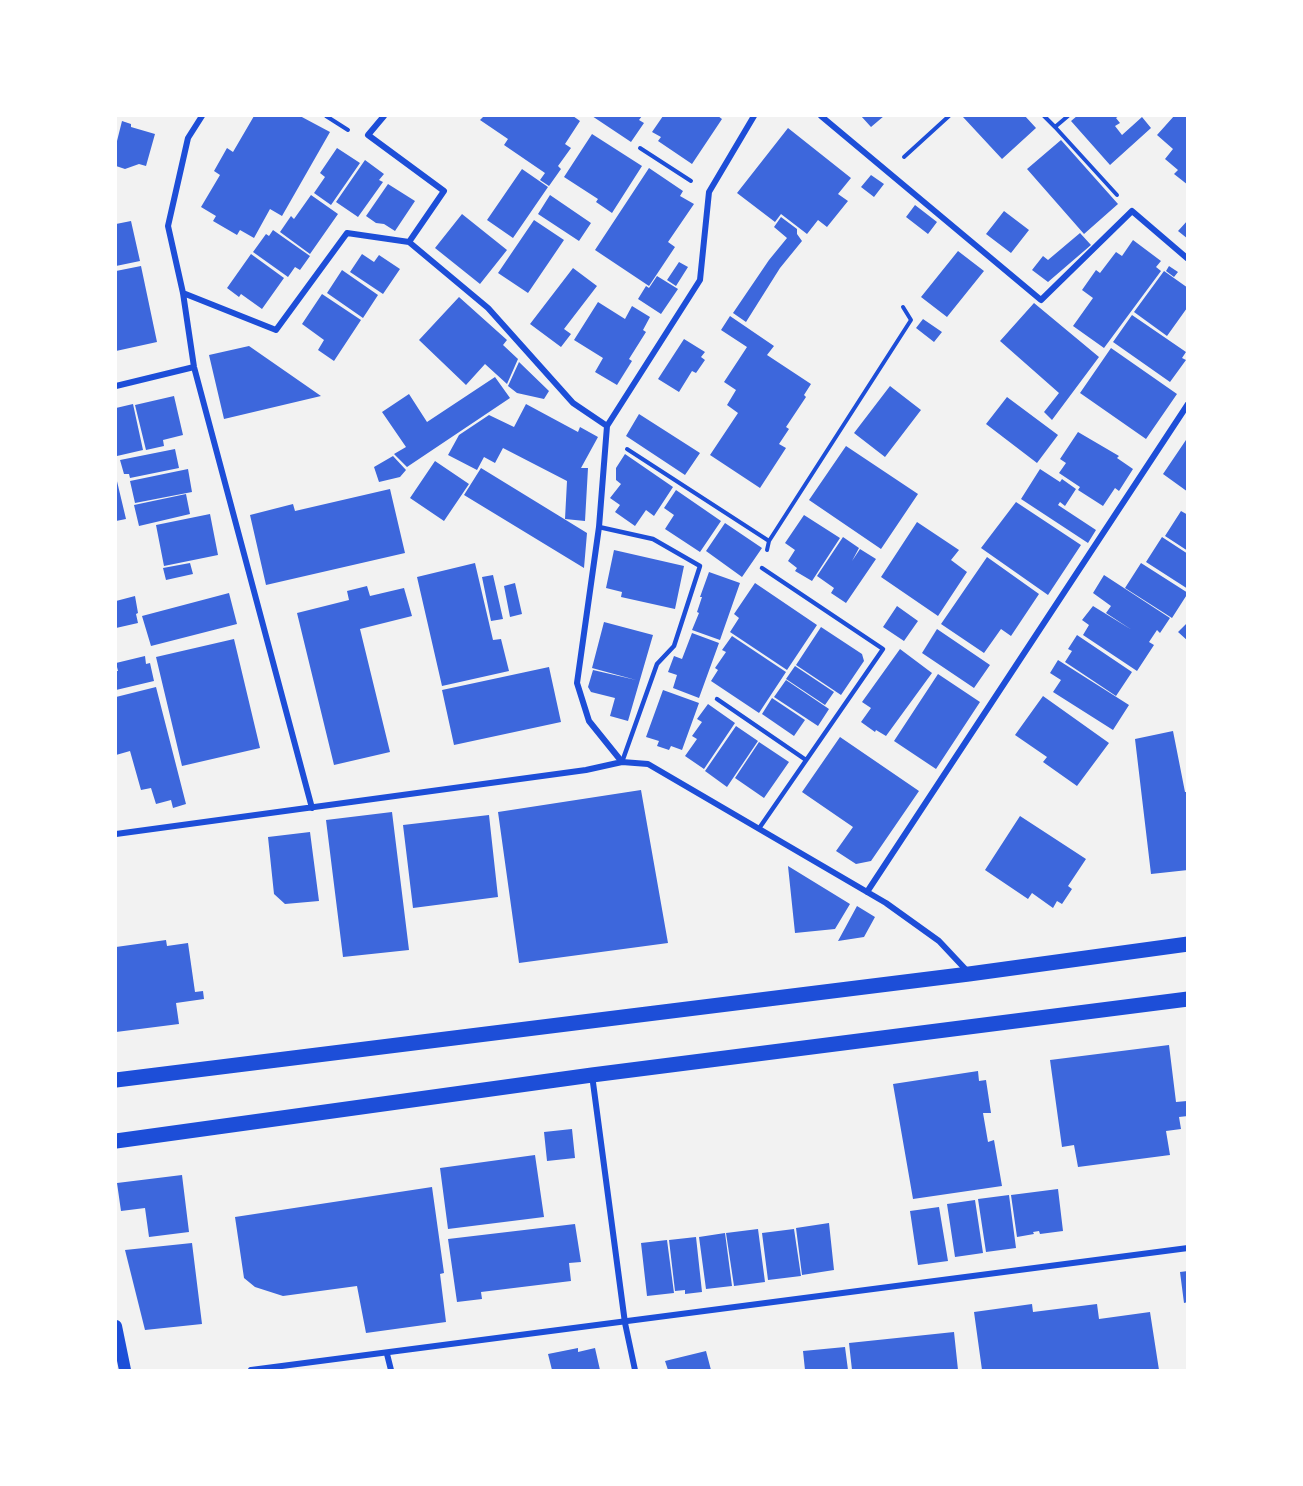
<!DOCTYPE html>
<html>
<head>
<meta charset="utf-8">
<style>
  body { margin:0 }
  #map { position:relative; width:1303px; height:1486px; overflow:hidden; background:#f2f2f2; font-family:Overpass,sans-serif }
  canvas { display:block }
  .frame { position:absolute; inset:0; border:117px solid #fff; pointer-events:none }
</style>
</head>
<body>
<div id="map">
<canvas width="1303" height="1486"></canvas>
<div class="frame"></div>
</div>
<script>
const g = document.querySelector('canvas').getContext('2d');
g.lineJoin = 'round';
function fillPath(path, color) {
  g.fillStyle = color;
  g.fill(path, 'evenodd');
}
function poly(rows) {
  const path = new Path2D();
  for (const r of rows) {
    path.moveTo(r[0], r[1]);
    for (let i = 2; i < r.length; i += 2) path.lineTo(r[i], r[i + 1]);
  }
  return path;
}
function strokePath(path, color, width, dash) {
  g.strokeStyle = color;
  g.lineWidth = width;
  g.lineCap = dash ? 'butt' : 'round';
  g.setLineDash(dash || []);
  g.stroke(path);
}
fillPath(poly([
  [254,116,300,116,330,132,282,216,270,209,254,238,240,230,237,235,213,221,216,216,201,207,220,175,214,171,227,148,233,152],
  [484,116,573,116,580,121,565,144,571,148,558,166,561,169,549,186,540,180,545,173,504,145,508,139,480,120],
  [592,116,642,116,639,120,644,123,631,142],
  [663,116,718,116,722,119,692,164,658,141,661,137,652,132],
  [861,116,884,116,871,127],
  [965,116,1025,116,1036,128,1002,159,963,117],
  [1077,116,1119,116,1116,118,1120,123,1115,126,1122,135,1142,117,1151,128,1110,165,1071,121],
  [1174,116,1188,116,1188,185,1174,174,1178,170,1165,159,1173,149,1157,135],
  [122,121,131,124,131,127,155,134,146,166,139,164,125,169,116,166,116,145],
  [788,128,851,178,838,194,848,201,827,227,818,220,807,234,781,214,775,222,737,193],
  [592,134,642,166,612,213,596,202,598,199,564,177],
  [1061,140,1118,204,1084,234,1027,169],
  [337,148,360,163,331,205,314,193,325,177,320,173],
  [365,160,384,174,379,180,383,182,358,217,336,202],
  [649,168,683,191,680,196,694,204,668,242,675,247,649,286,595,250],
  [522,169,548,187,513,238,487,220],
  [871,175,884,184,874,197,861,187],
  [388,184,415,201,395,231,384,224,376,223,366,216],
  [311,195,338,214,310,254,280,232,291,216,294,219],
  [550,195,591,223,579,241,538,214],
  [915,205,937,222,928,234,906,217],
  [1004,211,1029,230,1011,253,986,234],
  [462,214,507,250,480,284,435,248],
  [781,217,797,229,797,234,802,241,780,268,746,322,733,313,769,260,787,238,774,227],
  [534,220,564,240,528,293,498,273],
  [1188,220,1188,239,1178,231],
  [131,221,140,261,116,266,116,224],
  [273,230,310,256,300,270,295,267,288,277,253,252,266,234,269,236],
  [1080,233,1091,245,1048,282,1032,270,1043,256,1048,260],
  [1133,240,1161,261,1156,267,1161,271,1104,348,1073,326,1093,298,1082,290,1096,270,1100,273,1116,252,1122,256],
  [958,251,984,271,947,317,921,297],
  [251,254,284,278,262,309,241,294,239,297,227,288],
  [362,254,374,262,379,255,400,269,383,294,350,272],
  [679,262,688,267,676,286,667,280],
  [141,266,157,342,116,351,116,271],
  [1169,266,1178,272,1174,277,1166,271],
  [573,268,597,286,564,329,571,334,561,347,530,324],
  [342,270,378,295,363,318,327,293],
  [1164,271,1188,288,1187,308,1167,336,1134,312],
  [657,276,678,289,661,314,638,299,646,286,649,288],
  [322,294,361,320,334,361,318,350,324,340,302,324],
  [459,297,507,340,503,345,518,359,507,384,485,364,466,385,419,340],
  [598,302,625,319,632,306,650,317,643,330,646,332,629,359,632,361,617,385,595,372,603,358,574,340],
  [1034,303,1099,357,1052,420,1044,412,1059,393,1000,341],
  [1132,315,1186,352,1182,358,1186,360,1170,382,1113,342],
  [730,316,774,346,767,355,811,384,804,395,806,397,786,427,789,429,779,444,786,448,760,488,710,455,738,413,727,405,736,390,724,382,747,347,721,330],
  [923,319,942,332,934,342,916,328],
  [684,339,705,352,701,357,705,360,696,373,692,371,679,392,658,379],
  [249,346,321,396,224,419,209,355],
  [1111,348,1177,394,1146,439,1080,393],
  [519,362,549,391,544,399,517,393,508,386],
  [495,377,510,398,407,467,394,454,406,447,382,412,409,394,427,422],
  [890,386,921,410,885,457,854,433],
  [174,396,183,435,163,440,164,446,146,450,135,405],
  [1007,397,1058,435,1037,463,986,424],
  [133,404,143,450,117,456,116,408],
  [526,404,578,432,580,427,598,437,581,468,588,468,585,521,565,519,567,481,503,448,495,463,484,457,477,470,448,455,459,435,489,415,514,427],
  [639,414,700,453,685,475,626,436],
  [1078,432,1119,456,1117,458,1133,469,1119,491,1115,488,1103,506,1078,490,1080,487,1059,473,1066,463,1060,459],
  [1188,437,1188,492,1163,474],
  [846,446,918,494,881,549,809,500],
  [175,449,179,468,130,478,129,474,124,474,120,460],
  [625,454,673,487,654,516,646,510,635,526,615,512,620,505,610,498,621,484,616,480,616,468],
  [393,456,406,470,400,477,379,482,374,467],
  [435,461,469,484,444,521,410,498],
  [481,468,587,533,584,568,464,495],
  [188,469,192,492,135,503,130,481],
  [1040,469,1060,482,1062,479,1076,489,1065,506,1060,502,1058,505,1096,530,1088,543,1021,499],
  [116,477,126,519,116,521],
  [390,489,405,553,266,585,250,515,293,504,295,511],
  [676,490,721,521,700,552,665,529,674,515,664,508],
  [186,494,190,514,139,526,134,505],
  [1016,502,1081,545,1048,595,981,548],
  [1181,511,1188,515,1188,551,1165,536],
  [210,514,218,555,164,566,156,525],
  [804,515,840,538,812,581,795,571,797,568,788,561,795,550,785,543],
  [917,522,959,550,951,560,967,572,938,616,881,577],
  [725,523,762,548,742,577,706,551],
  [843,537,859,548,852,561,860,549,876,559,846,603,831,593,834,588,817,576],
  [1162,537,1188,554,1188,589,1146,562],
  [614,550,684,566,675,609,621,597,622,592,606,588],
  [987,557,1039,594,1011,636,1001,629,984,653,941,624],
  [190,563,193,574,166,580,163,568],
  [475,563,493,640,501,639,509,671,442,686,417,577],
  [1141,563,1188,593,1172,618,1125,588],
  [709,572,740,583,720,640,692,630,699,613,697,612,702,597,700,597],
  [493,575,503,619,491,621,482,577],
  [1104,575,1170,618,1160,633,1157,630,1149,642,1154,645,1137,671,1083,635,1089,625,1082,620,1093,606,1132,630,1106,613,1111,606,1093,593],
  [515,583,522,614,510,617,504,586],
  [755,583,817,625,787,670,730,632,739,618,734,614],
  [367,586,370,596,404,588,412,616,360,629,390,752,334,765,297,613,349,600,347,591],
  [229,593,237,624,151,646,142,616],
  [135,596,138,613,136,614,138,623,116,628,116,601],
  [897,606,918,621,904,641,883,627],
  [604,622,653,635,628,721,610,716,615,698,591,692,588,687,593,670,636,680,592,668],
  [1188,622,1188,641,1178,632],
  [821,627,862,654,864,661,841,695,796,665],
  [937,629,990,665,974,688,922,653],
  [692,633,719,643,699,698,673,688,677,675,668,672,674,656,682,659],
  [1077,635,1132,672,1116,696,1065,662,1072,651,1068,649],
  [732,636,786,672,759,713,711,681,718,670,715,668,726,652,722,650],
  [234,639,260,748,182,766,156,657],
  [900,649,932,673,886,736,876,730,875,732,861,722,871,708,862,702],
  [145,656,146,664,150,663,154,681,116,690,116,671,118,671,116,663],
  [1058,660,1129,705,1113,730,1053,692,1061,680,1050,673],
  [795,666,834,692,825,705,786,679],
  [549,667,561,722,454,745,442,690],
  [938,674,980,702,936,769,894,741],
  [786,680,829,709,818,726,774,697],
  [156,687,186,804,173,808,171,800,156,804,151,788,141,790,130,751,116,755,116,697],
  [663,690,699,703,682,750,671,746,669,750,657,746,659,741,646,737],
  [1043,696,1109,743,1077,786,1043,762,1047,757,1015,735],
  [772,698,805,720,794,736,762,714],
  [708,704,735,723,704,769,685,756,697,739,692,736,702,722,697,719],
  [736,726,758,741,727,787,705,771],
  [1173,731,1185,792,1188,792,1188,870,1151,874,1135,739],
  [840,737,919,791,871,861,856,864,836,851,853,827,802,792],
  [759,742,789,762,764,798,735,778],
  [641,790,668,943,519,963,498,812],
  [392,812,409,950,343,957,326,820],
  [489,815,498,897,413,908,403,825],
  [1020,816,1086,859,1068,886,1072,889,1062,904,1057,901,1053,908,1032,893,1028,899,985,870],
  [310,832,319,901,285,904,274,894,268,837],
  [788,866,850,904,835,929,795,933],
  [857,906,875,917,864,937,838,941],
  [166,940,167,946,188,943,195,992,203,991,204,999,176,1003,179,1024,116,1032,116,947],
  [1169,1045,1176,1102,1187,1101,1188,1106,1188,1116,1179,1117,1181,1129,1166,1131,1170,1155,1078,1167,1074,1145,1062,1147,1050,1060],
  [978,1071,979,1081,986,1080,991,1113,983,1113,988,1142,994,1140,1002,1186,913,1199,893,1084],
  [572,1129,575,1158,547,1161,544,1132],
  [535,1155,544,1217,448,1229,440,1168],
  [182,1175,189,1232,149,1237,145,1208,121,1211,117,1183],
  [432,1187,444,1273,440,1274,446,1322,366,1333,357,1286,283,1296,255,1287,244,1278,235,1217],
  [1058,1189,1063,1231,1040,1234,1039,1231,1033,1232,1034,1234,1017,1237,1011,1195],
  [1009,1195,1016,1248,986,1252,978,1199],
  [975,1200,983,1253,955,1257,947,1204],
  [939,1207,948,1261,918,1265,910,1211],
  [829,1223,834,1270,802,1275,796,1228],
  [575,1224,581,1262,569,1263,571,1281,481,1292,482,1299,457,1302,448,1239],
  [758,1229,765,1282,734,1286,726,1233],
  [794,1229,801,1276,768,1280,762,1233],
  [725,1233,732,1286,706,1289,699,1237],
  [696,1237,702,1292,685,1294,685,1290,675,1291,669,1240],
  [667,1240,674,1293,647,1296,641,1243],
  [192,1243,202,1324,145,1330,125,1250],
  [1188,1271,1188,1302,1184,1303,1180,1272],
  [1032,1304,1033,1312,1097,1304,1099,1319,1150,1312,1159,1370,982,1370,974,1312],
  [954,1332,958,1370,852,1370,849,1343],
  [845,1347,848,1370,805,1370,803,1351],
  [578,1348,578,1352,595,1348,600,1370,552,1370,548,1354],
  [706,1351,711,1370,668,1370,665,1361]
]), '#3d67dc');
strokePath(poly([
  [326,116,348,130],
  [1044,116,1055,127],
  [1068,116,1055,127,1117,195],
  [640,148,691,181],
  [904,157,949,116],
  [627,449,769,541,767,550],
  [769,541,911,320,903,307]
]), '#1d4ed8', 4);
strokePath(poly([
  [599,527,653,539,700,566,674,646,657,664,622,762],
  [717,699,806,760],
  [760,827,883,649,762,568]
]), '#1d4ed8', 4.5);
strokePath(poly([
  [202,116,188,138,168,226,183,293,194,367,312,808],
  [821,116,1041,300,1132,211,1188,259],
  [409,242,488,308,573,403,607,426],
  [183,293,276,330,347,233,409,242,444,191,368,135,384,116],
  [116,386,194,367],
  [622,762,589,721,577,683,599,527,607,426,700,280,709,192,754,116],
  [116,834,586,770,622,762,648,764,886,903,939,941,969,973],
  [867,892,1188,404],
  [592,1075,625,1323,635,1370],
  [387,1354,391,1370],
  [251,1370,1188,1248]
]), '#1d4ed8', 6);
strokePath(poly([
  [116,1326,125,1370]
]), '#1d4ed8', 12);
strokePath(poly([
  [116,1080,969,974,1188,944],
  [116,1141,592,1075,1188,999]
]), '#1d4ed8', 15);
</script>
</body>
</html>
